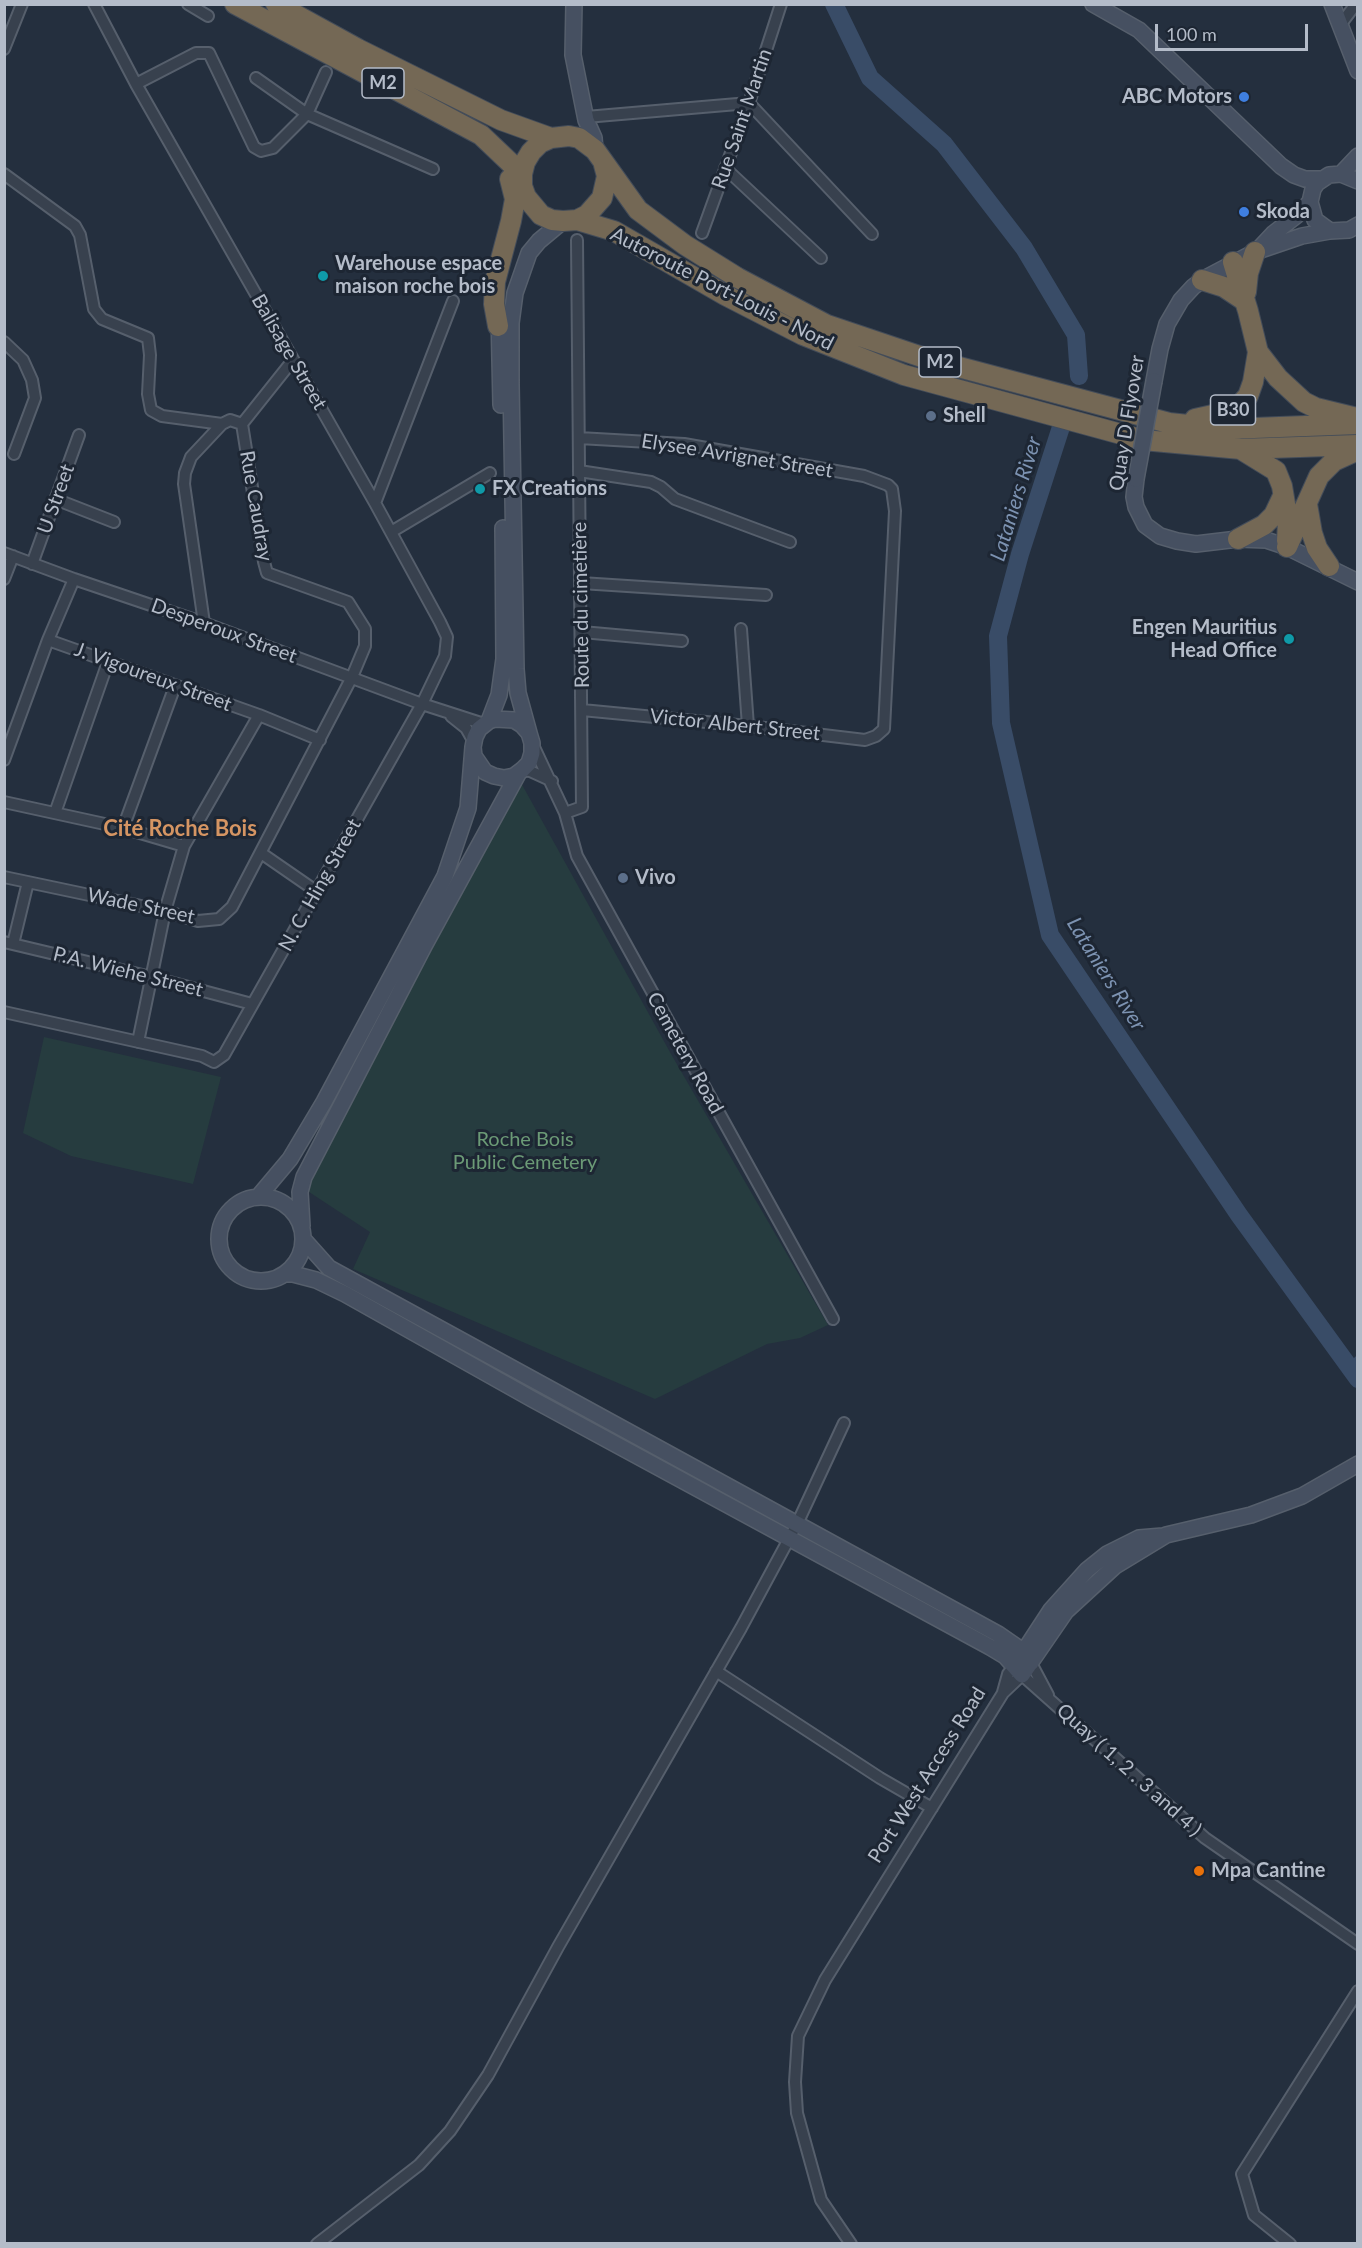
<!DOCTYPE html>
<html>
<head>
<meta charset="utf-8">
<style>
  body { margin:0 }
  #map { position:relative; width:1362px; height:2248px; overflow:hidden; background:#242f3e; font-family:Lato,sans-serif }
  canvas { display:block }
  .frame { position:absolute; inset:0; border:6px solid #b4bcc9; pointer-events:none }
  .scale { position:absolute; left:1155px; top:24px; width:153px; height:27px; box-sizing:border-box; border:3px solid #b4bcc9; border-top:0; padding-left:8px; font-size:18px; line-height:21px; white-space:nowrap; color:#b4bcc9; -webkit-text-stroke:4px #1d2633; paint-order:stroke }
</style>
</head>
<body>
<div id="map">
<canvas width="1362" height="2248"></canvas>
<div class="frame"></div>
<div class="scale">100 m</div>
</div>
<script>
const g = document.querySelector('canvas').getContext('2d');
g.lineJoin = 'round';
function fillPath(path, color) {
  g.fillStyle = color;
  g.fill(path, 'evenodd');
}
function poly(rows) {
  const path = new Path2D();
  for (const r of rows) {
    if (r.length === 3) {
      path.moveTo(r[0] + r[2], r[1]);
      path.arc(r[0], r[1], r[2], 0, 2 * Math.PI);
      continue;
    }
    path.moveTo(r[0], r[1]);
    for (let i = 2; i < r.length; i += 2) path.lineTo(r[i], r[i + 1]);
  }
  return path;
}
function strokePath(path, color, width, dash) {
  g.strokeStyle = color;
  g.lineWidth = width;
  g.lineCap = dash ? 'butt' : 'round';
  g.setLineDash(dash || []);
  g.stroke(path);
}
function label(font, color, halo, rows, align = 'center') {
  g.font = font + ' Lato,sans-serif';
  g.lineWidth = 6;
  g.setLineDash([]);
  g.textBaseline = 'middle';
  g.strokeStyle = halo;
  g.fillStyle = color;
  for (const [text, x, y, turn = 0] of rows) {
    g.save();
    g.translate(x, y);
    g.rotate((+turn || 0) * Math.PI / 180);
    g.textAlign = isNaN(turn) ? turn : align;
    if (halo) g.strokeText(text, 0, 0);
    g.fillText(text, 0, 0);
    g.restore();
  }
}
fillPath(poly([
  [520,781,671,1054,828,1325,800,1338,767,1344,655,1399,353,1269,370,1232,303,1188],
  [44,1037,221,1077,193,1184,71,1156,23,1133]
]), '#263c3f');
strokePath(poly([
  [1351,1370,1358,1361]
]), '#394c67', 10);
strokePath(poly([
  [834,4,870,78,944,144,1024,248,1076,335,1079,376],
  [1061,427,1020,554,998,636,1001,723,1050,935,1239,1215,1358,1379]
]), '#394c67', 18);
const street = poly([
  [188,4,208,16],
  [1340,25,1356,4],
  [4,49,22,4],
  [256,78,307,114,433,169],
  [136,84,196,53,209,53,254,147,261,151,273,148,307,114,326,72],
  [586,117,749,103,872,234],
  [725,168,821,258],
  [4,174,75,226,80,235,94,309,102,319,148,338,150,355,148,394,151,410,162,416,222,424],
  [702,233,749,103,781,4],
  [4,342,23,360,32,380,35,398,14,454],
  [579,438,684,444,864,476,888,485,892,489,895,511,884,729,876,736,865,740,748,726,582,710],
  [579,471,651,482,661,487,675,499,790,542],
  [55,499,114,522],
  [375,503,453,301],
  [391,532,490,473],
  [4,553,74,579,204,623,422,704,484,724],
  [32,564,79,435],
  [4,579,13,556],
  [581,583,766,595],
  [204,623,184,484,185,473,191,457,222,424,230,420,242,424],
  [741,629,748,726],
  [582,632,682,641],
  [48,640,259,715,320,740],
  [451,716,466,728,474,742],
  [532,743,565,813,577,856,833,1319],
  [4,760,48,640,74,579],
  [522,770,530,771,552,781],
  [4,802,123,828,184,846],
  [55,813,108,662],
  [565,813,582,807,577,240],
  [123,828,175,686],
  [261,853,316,891],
  [4,877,165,911,198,921,219,919,232,907,352,677,365,646,365,629,348,602,267,573,264,562,242,424,293,360],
  [4,942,151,977,252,1004],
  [13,944,28,882],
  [4,1012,202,1056,214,1062,224,1055,422,704,445,656,447,637,440,622,375,503,136,84,94,4],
  [138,1042,165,911,184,846,259,715],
  [1031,1663,1048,1695],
  [716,1671,880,1778,932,1808],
  [1003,1692,1008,1674,1014,1666],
  [317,2244,419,2165,450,2131,488,2075,558,1947,741,1628,797,1524,844,1423],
  [851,2244,821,2200,797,2113,795,2082,798,2036,825,1980,1003,1693,1022,1675,1205,1838,1358,1944],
  [1290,2244,1254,2215,1242,2174,1358,1991]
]);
const secondary = poly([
  [574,4,573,55,586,120,594,138,595,150],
  [1093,4,1139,30,1281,166,1294,175,1305,179,1322,179],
  [1332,4,1358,71],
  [1341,174,1358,156],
  [1358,181,1341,174,1329,175,1317,183,1313,189,1310,202,1315,220,1330,231,1349,230,1358,225],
  [1259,249,1274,233,1296,216,1310,202],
  [499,315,501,405],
  [1154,381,1160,349,1167,324,1181,300,1193,287,1202,280,1255,252,1302,236,1330,231],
  [1136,479,1134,497,1136,507,1145,525,1160,536,1177,541,1196,544,1238,539,1266,540,1287,547,1358,582],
  [489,721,499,695,504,659,503,528],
  [529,733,518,693,516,669,511,385,511,323,515,293,529,253,539,241,563,221],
  [261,1239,42],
  [258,1197,290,1159,324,1102,445,876,468,808,473,747,475,737,479,729,489,721,495,719,514,720,522,725,529,733,532,743,532,753,529,763,522,770,514,776,504,778,494,776,485,772,474,756,473,747],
  [302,1226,300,1192,304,1177,424,946,518,774],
  [304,1240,329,1268,998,1634,1024,1652,1031,1663],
  [285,1274,293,1274,316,1280,345,1294,532,1399,990,1647,1005,1656,1022,1675,1066,1611,1115,1566,1166,1535,1251,1515,1302,1496,1358,1464],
  [1019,1659,1051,1610,1087,1570,1107,1554,1139,1538,1163,1536]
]);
const highway = poly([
  [235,4,481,135,522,174],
  [276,4,358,49,501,120,551,138],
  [604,165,607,176,602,198,587,215,577,220,563,221,552,220,541,215,526,197,522,186,522,174,525,162,531,152,540,143,551,138,569,136,579,138,595,150,638,210,685,245,738,278,827,325,925,358,1169,423,1227,429,1358,424],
  [577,220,614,231,725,295,803,335,904,375,1143,440,1241,449,1358,445],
  [1202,280,1224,287,1245,301],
  [1246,292,1248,273,1255,252],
  [498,326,494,304,495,282,511,221,515,199,510,179],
  [1258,352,1278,378,1304,402,1316,408,1357,418],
  [1195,419,1235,410,1248,396,1253,382,1258,352,1248,311,1233,262],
  [1242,450,1276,471,1282,486,1288,522,1287,541],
  [1307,504,1312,533,1317,548,1329,566],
  [1238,539,1264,525,1274,515,1283,496],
  [1287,547,1319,476,1334,461,1358,450]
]);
strokePath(street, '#565f6c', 14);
strokePath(secondary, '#565f6c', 18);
strokePath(highway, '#434c59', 22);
strokePath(street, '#38414e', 10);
strokePath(secondary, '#465061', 15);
strokePath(highway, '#746855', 20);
const secondaryBridge = poly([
  [1136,479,1154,381]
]);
strokePath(secondaryBridge, '#565f6c', 18, []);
strokePath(secondaryBridge, '#465061', 15);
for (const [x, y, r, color] of [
  [1244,97,6,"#3f7fe0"],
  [1244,212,6,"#3f7fe0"],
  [323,276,6,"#0f9aa8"],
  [931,416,6,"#5c6f8a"],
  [480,489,6,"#0f9aa8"],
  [1289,639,6,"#0f9aa8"],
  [623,878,6,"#5c6f8a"],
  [1199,1871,6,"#e8710a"]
]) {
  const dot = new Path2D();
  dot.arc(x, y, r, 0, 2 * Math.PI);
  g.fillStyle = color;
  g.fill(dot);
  strokePath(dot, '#1d2633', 2);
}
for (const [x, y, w] of [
  [383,83,42],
  [940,362,42],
  [1233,410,45]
]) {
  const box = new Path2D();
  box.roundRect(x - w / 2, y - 15, w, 30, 4.5);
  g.fillStyle = '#1d2633';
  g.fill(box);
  strokePath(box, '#b4bcc9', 1.5);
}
label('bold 18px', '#b4bcc9', null, [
  ["M2",383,83],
  ["M2",940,362],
  ["B30",1233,410]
]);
label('bold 20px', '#b4bcc9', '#1d2633', [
  ["ABC Motors",1232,97,"right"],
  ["Skoda",1256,212],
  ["Warehouse espace",335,264],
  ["maison roche bois",335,287],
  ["Shell",943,416],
  ["FX Creations",492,489],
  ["Engen Mauritius",1277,628,"right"],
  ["Head Office",1277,651,"right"],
  ["Vivo",635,878],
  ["Mpa Cantine",1211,1871]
], 'left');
label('20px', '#b4bcc9', '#1d2633', [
  ["Rue Saint Martin",742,119,-71],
  ["Autoroute Port-Louis - Nord",722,289,27],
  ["Balisage Street",289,352,60],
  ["Quay D Flyover",1127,423,-81],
  ["Elysee Avrignet Street",737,456,9],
  ["U Street",56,499,-70],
  ["Rue Caudray",256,506,80],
  ["Route du cimetière",581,605,-91],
  ["Desperoux Street",224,631,20],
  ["J. Vigoureux Street",153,677,20],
  ["Victor Albert Street",735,725,6],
  ["N. C. Hing Street",320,885,-61],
  ["Wade Street",141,906,12],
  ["P.A. Wiehe Street",128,972,14],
  ["Cemetery Road",685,1053,61],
  ["Quay ( 1, 2 . 3 and 4 )",1129,1770,42],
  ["Port West Access Road",927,1775,-58]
]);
label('20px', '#6b9a76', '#1d2633', [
  ["Roche Bois",525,1140],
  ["Public Cemetery",525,1163]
]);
label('italic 21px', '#7c92b1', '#1d2633', [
  ["Lataniers River",1016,499,-73],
  ["Lataniers River",1106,974,58]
]);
label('bold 22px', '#d59563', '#1d2633', [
  ["Cité Roche Bois",180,829]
]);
</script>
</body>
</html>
